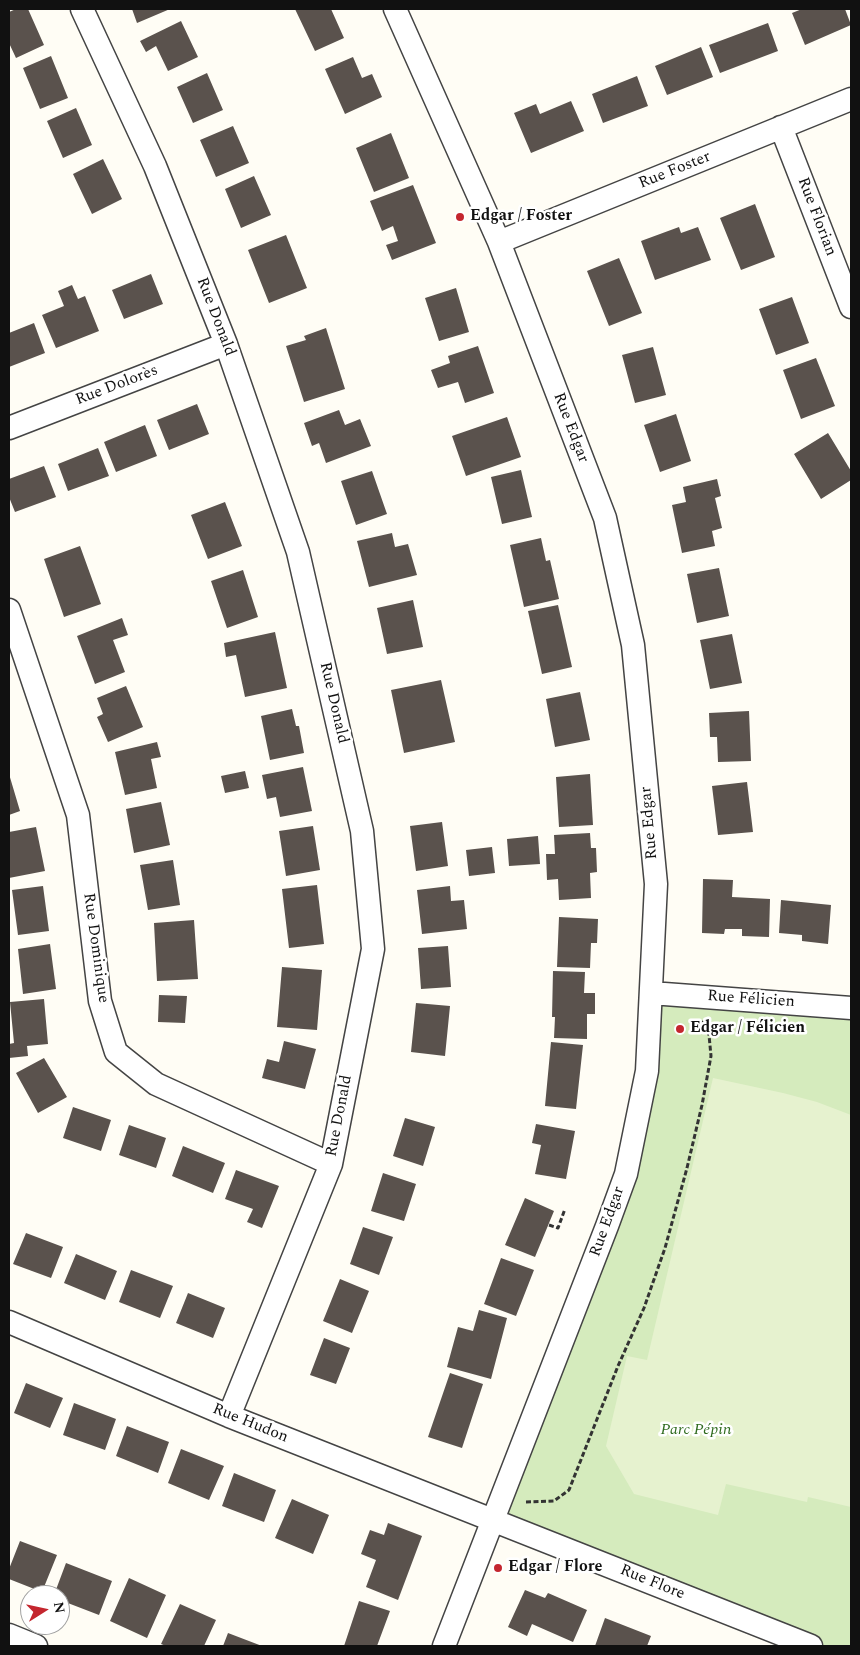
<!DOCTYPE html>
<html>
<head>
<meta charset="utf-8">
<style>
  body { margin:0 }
  #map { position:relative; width:860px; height:1655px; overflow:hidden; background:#fffdf5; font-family:Spectral,serif }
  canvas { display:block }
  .frame { position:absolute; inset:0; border:10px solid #111; pointer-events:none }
  .north { position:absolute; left:20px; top:1585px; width:50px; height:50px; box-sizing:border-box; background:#fff; border:1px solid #a0a0a0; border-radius:50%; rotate:80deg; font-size:14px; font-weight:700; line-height:20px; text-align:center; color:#111 }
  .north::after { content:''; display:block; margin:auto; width:18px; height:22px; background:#c4262e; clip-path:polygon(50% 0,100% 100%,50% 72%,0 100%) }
</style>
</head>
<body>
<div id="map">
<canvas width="860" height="1655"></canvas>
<div class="frame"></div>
<div class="north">N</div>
</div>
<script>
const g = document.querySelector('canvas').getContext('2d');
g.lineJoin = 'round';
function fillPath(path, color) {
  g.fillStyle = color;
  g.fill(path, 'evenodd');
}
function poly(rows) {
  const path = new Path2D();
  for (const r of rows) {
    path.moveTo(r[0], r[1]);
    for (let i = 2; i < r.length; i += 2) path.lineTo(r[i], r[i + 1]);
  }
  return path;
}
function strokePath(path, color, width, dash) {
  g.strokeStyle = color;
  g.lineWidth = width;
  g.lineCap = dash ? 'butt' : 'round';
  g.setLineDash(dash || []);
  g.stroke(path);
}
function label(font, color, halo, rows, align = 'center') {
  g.font = font + ' Spectral,serif';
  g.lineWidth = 5;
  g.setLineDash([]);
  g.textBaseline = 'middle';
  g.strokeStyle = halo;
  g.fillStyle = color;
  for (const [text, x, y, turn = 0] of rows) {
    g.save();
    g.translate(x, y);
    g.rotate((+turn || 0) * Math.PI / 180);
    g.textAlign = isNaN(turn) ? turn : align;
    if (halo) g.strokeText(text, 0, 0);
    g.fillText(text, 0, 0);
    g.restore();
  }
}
fillPath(poly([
  [651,993,851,1008,851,1646,811,1646,493,1520,607,1226]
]), '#d5ebbd');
fillPath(poly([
  [713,1078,783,1093,817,1102,851,1115,851,1507,808,1497,807,1502,726,1484,718,1515,634,1494,606,1446,627,1356,647,1360]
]), '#e6f2cf');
fillPath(poly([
  [16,9,28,9,44,45,16,58,9,43,9,12],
  [132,9,170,9,137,23],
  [295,9,331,9,344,38,315,51],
  [802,9,845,9,851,25,805,45,792,13],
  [181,21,198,57,168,71,156,46,146,52,140,41],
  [768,23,778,51,720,73,709,45],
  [701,47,713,77,667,95,655,66],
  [51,56,68,98,40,109,23,68],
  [353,57,362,78,372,74,382,97,345,114,325,69],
  [207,73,223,110,193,123,177,87],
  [637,76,648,106,603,123,592,94],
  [571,101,584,131,531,153,514,113,536,104,540,114],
  [76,108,92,145,63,158,47,121],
  [233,126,249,163,216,177,200,140],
  [391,133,409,178,374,192,356,148],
  [103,159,122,199,92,214,73,174],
  [254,176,271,215,241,228,225,189],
  [413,185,436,243,392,260,386,245,398,241,393,226,382,231,370,201],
  [755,204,775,257,741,270,720,218],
  [679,227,681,233,698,227,711,260,655,280,641,241],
  [286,235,307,288,269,303,248,250],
  [619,258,642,313,609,326,587,271],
  [151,274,163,304,124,319,112,290],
  [72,285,78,299,85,296,99,331,56,348,42,315,64,306,58,291],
  [456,288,469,332,439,341,425,298],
  [792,297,809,343,776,355,759,309],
  [34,323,45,353,9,367,9,333],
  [326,328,345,389,304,402,286,346,306,340,304,336],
  [478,346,494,393,465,403,458,382,438,388,431,370,450,363,448,356],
  [653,347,666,395,635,403,622,355],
  [816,358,835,406,801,419,783,370],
  [197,404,209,434,169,450,157,420],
  [339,410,345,425,360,419,371,446,326,463,319,443,312,446,304,423],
  [676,414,691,461,660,472,644,425],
  [507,417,521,457,466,476,452,436],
  [145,425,157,456,116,472,104,442],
  [828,433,851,471,851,480,821,499,794,454],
  [98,448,109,476,68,491,58,464],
  [44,466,56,497,15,512,9,497,9,479],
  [521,470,532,517,502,524,491,477],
  [372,471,387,514,356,525,341,481],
  [717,479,721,496,715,498,722,528,712,531,715,546,682,553,672,505,686,502,683,487],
  [225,502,242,546,208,559,191,515],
  [392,533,395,547,408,544,417,575,369,587,357,541],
  [541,538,546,561,550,560,559,599,524,607,510,545],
  [80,546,101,604,64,617,44,559],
  [719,568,729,616,697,623,687,574],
  [243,570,258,617,227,628,211,581],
  [413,600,423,647,387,654,377,608],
  [558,605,572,667,542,674,528,611],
  [122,618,128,635,113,640,125,672,95,684,77,636],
  [275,632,287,688,245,697,236,655,226,657,224,643],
  [732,634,742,683,710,689,700,640],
  [441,680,455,742,404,753,391,690],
  [126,686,143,727,108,742,97,717,103,714,97,698],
  [580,692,590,740,555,747,546,699],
  [292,709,296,726,299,726,304,753,270,760,261,716],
  [749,711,751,761,718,762,717,737,710,737,709,713],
  [157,742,161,757,151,759,157,788,125,795,115,752],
  [303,767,312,811,280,817,276,797,267,799,262,775],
  [245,771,249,788,225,793,221,776],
  [9,774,20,811,9,815],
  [590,774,593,825,559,827,556,777],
  [747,782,753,832,718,835,712,786],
  [161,802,170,845,134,853,126,809],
  [442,822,448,866,416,871,410,826],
  [313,826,320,870,286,876,279,831],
  [36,827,45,871,9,878,9,832],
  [590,833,591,848,596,848,597,872,590,873,591,898,559,900,558,879,547,880,546,854,555,854,554,835],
  [538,836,540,864,509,866,507,839],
  [492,847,495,873,469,876,466,850],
  [173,860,180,905,148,910,140,865],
  [703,879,733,880,732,897,770,899,769,937,742,936,742,929,725,929,724,934,702,933],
  [317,885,324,944,289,948,282,889],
  [43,886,49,931,18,935,12,890],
  [450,886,451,901,464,900,467,929,422,934,417,890],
  [781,900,831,905,828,944,802,941,802,935,779,933],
  [559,917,598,919,597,943,591,943,590,968,557,967],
  [194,920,198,979,157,981,154,923],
  [50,944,56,989,23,994,18,949],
  [448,946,451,987,421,989,418,948],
  [282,967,322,970,317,1030,277,1027],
  [553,971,585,972,584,993,595,993,595,1014,587,1014,587,1039,554,1038,555,1017,552,1017],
  [159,995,187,996,185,1023,158,1022],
  [44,999,48,1044,27,1046,28,1056,9,1058,9,1044,14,1043,10,1002],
  [416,1003,450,1006,445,1056,411,1052],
  [284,1041,316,1049,305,1089,262,1078,267,1059,279,1062],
  [551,1042,583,1045,576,1109,545,1106],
  [44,1058,67,1097,38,1113,16,1073],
  [73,1107,111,1120,101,1151,63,1138],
  [405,1118,435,1127,423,1166,393,1156],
  [536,1124,575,1131,566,1179,535,1174,541,1145,532,1143],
  [129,1125,166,1138,156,1168,119,1155],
  [183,1146,225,1163,213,1193,172,1176],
  [236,1170,279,1186,262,1228,247,1222,253,1209,225,1199],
  [383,1173,416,1184,404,1221,371,1211],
  [525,1198,554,1211,535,1257,505,1245],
  [363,1227,393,1237,379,1275,350,1264],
  [26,1233,63,1247,51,1278,13,1264],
  [76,1254,117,1271,105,1300,64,1283],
  [501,1258,534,1270,516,1316,484,1304],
  [131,1270,173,1286,160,1318,119,1302],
  [340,1279,369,1291,352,1333,323,1321],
  [188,1293,225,1308,213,1338,176,1323],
  [479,1310,507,1318,491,1379,447,1367,458,1327,473,1331],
  [324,1338,350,1348,336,1384,310,1375],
  [450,1373,483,1384,462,1448,428,1437],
  [26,1383,63,1398,50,1428,14,1413],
  [74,1403,116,1419,105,1450,63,1435],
  [127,1426,169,1442,158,1473,116,1456],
  [181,1449,224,1466,209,1500,168,1483],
  [234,1473,276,1490,264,1522,222,1506],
  [292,1499,329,1515,313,1554,275,1538],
  [388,1523,422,1536,398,1600,366,1587,376,1560,361,1554,370,1530,384,1535],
  [20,1541,57,1555,42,1592,9,1579,9,1569],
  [66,1563,112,1581,99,1615,60,1600,60,1595,54,1595],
  [129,1578,166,1595,147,1638,110,1621],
  [525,1590,545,1598,548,1593,587,1610,573,1642,532,1624,527,1636,508,1627],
  [359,1601,390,1611,377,1646,344,1646],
  [180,1604,216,1620,204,1646,166,1646,161,1644],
  [605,1618,651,1636,647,1646,595,1646],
  [228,1633,262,1646,223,1646]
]), '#5a524d');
const street = poly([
  [82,9,155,166,226,344,298,552,362,831,373,949,331,1164,229,1416],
  [395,9,499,242,605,518,633,645,656,884,647,1071,626,1174,607,1226,444,1646],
  [781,127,851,307],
  [499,242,851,99],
  [9,428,226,344],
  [9,610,78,815,100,1001,116,1052,156,1084,331,1164],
  [651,993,851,1008],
  [9,1322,229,1416,811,1646],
  [9,1635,36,1646]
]);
strokePath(street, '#444', 25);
strokePath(poly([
  [549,1225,558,1228,565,1209],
  [526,1502,554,1501,569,1490,618,1366,644,1308,665,1248,687,1168,702,1105,711,1056,709,1035,702,1021]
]), '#333', 3, [5, 2.5]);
strokePath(street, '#fff', 22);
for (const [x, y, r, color] of [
  [460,217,5,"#c4262e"],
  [680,1029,5,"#c4262e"],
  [498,1568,5,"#c4262e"]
]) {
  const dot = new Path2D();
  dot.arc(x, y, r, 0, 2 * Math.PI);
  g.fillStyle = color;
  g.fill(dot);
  strokePath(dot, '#fff', 2);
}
label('16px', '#111', '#fff', [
  ["Rue Foster",675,171,-22],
  ["Rue Florian",816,217,69],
  ["Rue Donald",215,317,69],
  ["Rue Dolorès",117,386,-21],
  ["Rue Edgar",570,428,69],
  ["Rue Donald",333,703,77],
  ["Rue Edgar",650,823,-95],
  ["Rue Dominique",95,948,82],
  ["Rue Félicien",751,1000,4],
  ["Rue Donald",340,1116,-79],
  ["Rue Edgar",608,1222,-70],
  ["Rue Hudon",250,1424,22],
  ["Rue Flore",652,1583,22]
]);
label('bold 16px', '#111', '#fff', [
  ["Edgar / Foster",470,217],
  ["Edgar / Félicien",690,1029],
  ["Edgar / Flore",508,1568]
], 'left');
label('italic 16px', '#2f6b1f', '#fff', [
  ["Parc Pépin",696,1431]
]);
</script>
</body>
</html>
